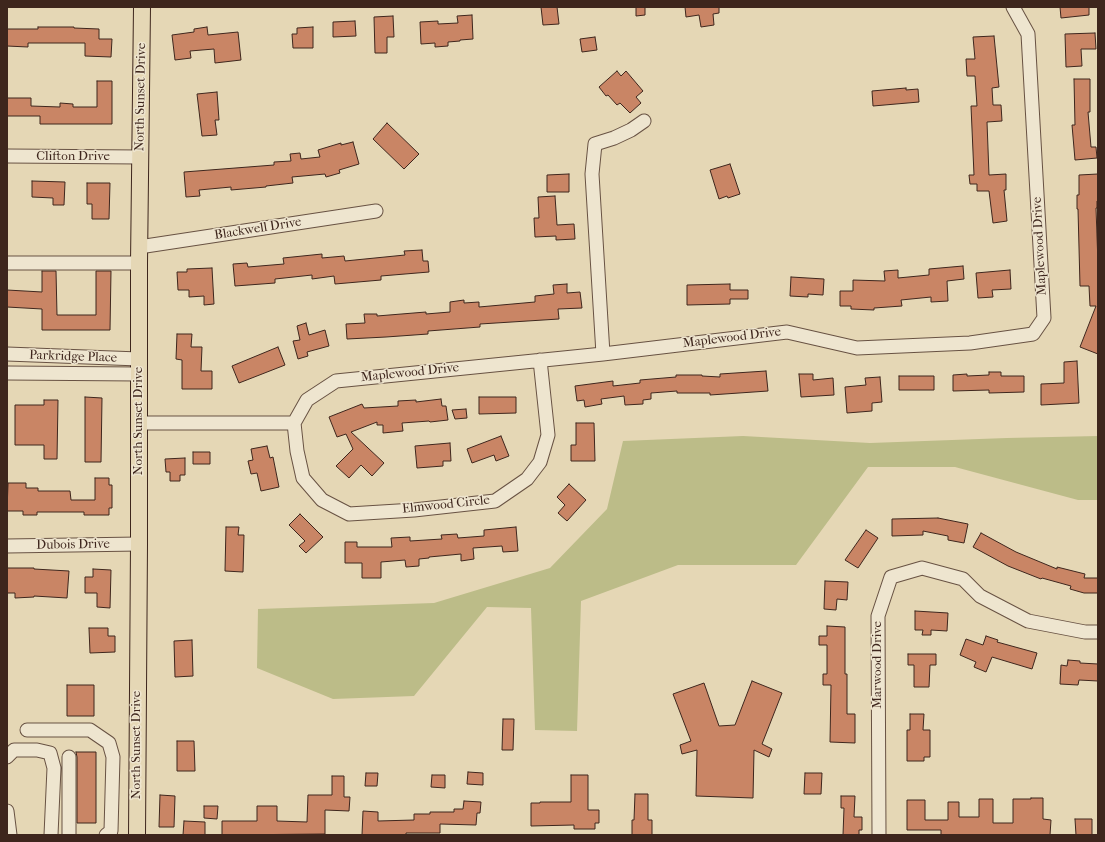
<!DOCTYPE html>
<html>
<head>
<meta charset="utf-8">
<style>
  body { margin:0 }
  #map { position:relative; width:1105px; height:842px; overflow:hidden; background:#e5d7b5; font-family:"IM FELL French Canon",serif }
  canvas { display:block }
  .frame { position:absolute; inset:0; border:8px solid #3e261d; pointer-events:none }
</style>
</head>
<body>
<div id="map">
<canvas width="1105" height="842"></canvas>
<div class="frame"></div>
</div>
<script>
const g = document.querySelector('canvas').getContext('2d');
g.lineJoin = 'round';
function fillPath(path, color) {
  g.fillStyle = color;
  g.fill(path, 'evenodd');
}
function poly(rows) {
  const path = new Path2D();
  for (const r of rows) {
    path.moveTo(r[0], r[1]);
    for (let i = 2; i < r.length; i += 2) path.lineTo(r[i], r[i + 1]);
  }
  return path;
}
function strokePath(path, color, width, dash) {
  g.strokeStyle = color;
  g.lineWidth = width;
  g.lineCap = dash ? 'butt' : 'round';
  g.setLineDash(dash || []);
  g.stroke(path);
}
function label(font, color, halo, rows, align = 'center') {
  g.font = font + ' "IM FELL French Canon",serif';
  g.lineWidth = 3;
  g.setLineDash([]);
  g.textBaseline = 'middle';
  g.strokeStyle = halo;
  g.fillStyle = color;
  for (const [text, x, y, turn = 0] of rows) {
    g.save();
    g.translate(x, y);
    g.rotate((+turn || 0) * Math.PI / 180);
    g.textAlign = isNaN(turn) ? turn : align;
    if (halo) g.strokeText(text, 0, 0);
    g.fillText(text, 0, 0);
    g.restore();
  }
}
fillPath(poly([
  [743,436,870,443,1007,438,1098,436,1098,500,1078,500,955,467,868,467,796,565,678,565,581,601,577,731,535,730,531,608,487,607,414,696,333,699,257,668,258,609,434,603,550,568,607,509,623,441]
]), '#bcbc88');
const building = poly([
  [541,7,557,7,559,24,543,25,541,7],
  [636,7,645,7,645,15,636,16,636,7],
  [685,7,719,7,719,13,713,14,714,25,701,27,699,15,686,17,685,7],
  [1060,7,1089,7,1089,15,1061,18,1060,7],
  [472,15,473,39,460,40,460,41,448,42,448,46,435,47,435,43,421,44,420,22,438,21,438,24,458,23,457,16,472,15],
  [393,16,394,37,387,37,387,53,375,53,374,17,393,16],
  [355,21,356,36,333,37,333,22,355,21],
  [38,27,74,27,74,28,99,29,99,39,112,39,111,57,85,56,85,43,28,43,28,47,7,46,7,29,38,29,38,27],
  [207,27,208,35,238,32,241,60,215,63,214,49,190,51,191,58,175,60,172,35,194,32,194,29,207,27],
  [313,27,313,48,293,48,292,34,297,34,297,28,313,27],
  [1095,33,1096,49,1081,49,1082,66,1066,67,1065,34,1095,33],
  [994,36,999,87,992,88,993,105,1001,105,1002,121,987,122,989,175,1006,174,1006,190,1004,190,1007,221,993,223,989,191,977,191,977,184,970,184,969,175,974,175,971,106,977,106,975,76,967,76,966,59,975,59,973,37,994,36],
  [595,37,597,50,582,52,580,39,595,37],
  [617,71,621,76,626,71,643,91,636,97,641,103,630,113,620,103,617,105,608,95,606,96,599,87,617,71],
  [1074,79,1090,79,1090,112,1088,112,1091,147,1096,147,1097,158,1075,160,1072,125,1075,125,1074,79],
  [97,81,112,81,112,124,40,124,40,116,7,116,7,98,31,98,31,106,60,107,60,103,73,104,73,107,97,107,97,81],
  [906,88,906,90,918,89,919,102,873,106,872,91,906,88],
  [217,92,219,120,215,120,217,135,202,136,197,94,217,92],
  [387,123,419,154,404,169,373,139,387,123],
  [353,142,359,164,339,170,340,173,326,177,325,174,292,177,293,183,266,186,266,187,231,190,231,187,199,190,200,196,186,197,184,172,274,165,274,162,291,161,290,154,300,153,301,159,320,157,318,150,341,143,341,145,353,142],
  [730,164,740,194,728,198,727,196,719,199,710,170,730,164],
  [569,174,569,192,547,192,547,175,569,174],
  [1098,174,1098,201,1097,201,1097,208,1096,208,1098,264,1098,354,1080,347,1096,306,1090,306,1089,286,1080,286,1078,209,1077,209,1077,195,1079,195,1079,175,1098,174],
  [32,181,65,182,64,205,53,205,53,198,32,197,32,181],
  [87,183,110,183,109,219,92,219,92,204,87,204,87,183],
  [555,196,557,225,574,224,575,239,556,240,556,236,535,237,534,218,539,218,538,197,555,196],
  [422,250,423,261,428,261,429,272,381,276,381,280,335,284,334,276,312,279,312,275,275,279,275,283,235,286,233,264,247,263,248,267,284,264,283,258,322,254,322,258,344,256,345,261,405,255,404,251,422,250],
  [963,266,964,279,947,281,948,301,931,302,931,297,901,300,902,306,874,308,874,310,851,309,851,306,840,306,840,291,853,291,853,280,885,281,884,271,898,270,898,278,929,275,929,269,963,266],
  [212,268,214,304,204,305,204,296,189,297,189,290,178,290,177,272,187,272,187,269,212,268],
  [1010,270,1011,289,992,290,993,297,978,298,976,273,1010,270],
  [42,271,56,271,57,315,96,315,96,271,111,271,110,330,42,330,42,309,7,307,7,290,42,292,42,271],
  [791,277,824,279,823,295,808,294,808,297,790,296,791,277],
  [567,284,567,293,580,292,582,308,558,309,559,319,480,324,480,327,428,331,428,334,386,337,347,339,346,324,365,323,364,314,377,314,377,316,426,312,426,314,450,312,450,302,464,300,464,303,479,302,479,307,535,302,535,296,554,294,553,285,567,284],
  [730,284,730,290,748,290,748,299,730,299,730,304,687,305,687,285,730,284],
  [306,323,309,335,325,330,329,346,307,352,308,356,298,359,293,341,300,340,297,326,306,323],
  [177,334,192,334,191,347,202,347,201,371,212,371,212,389,182,389,182,360,176,359,177,334],
  [278,347,285,365,239,383,232,366,278,347],
  [1077,361,1079,403,1041,405,1041,384,1064,383,1064,362,1077,361],
  [766,371,768,391,710,395,710,393,677,393,677,391,651,393,651,399,643,400,643,404,625,405,624,396,601,399,602,404,585,407,584,400,577,401,575,386,613,381,613,386,640,383,640,380,676,377,676,375,702,375,702,376,720,377,720,374,766,371],
  [989,372,1001,372,1001,376,1024,376,1024,392,989,393,989,390,953,391,953,375,967,374,967,376,989,375,989,372],
  [799,374,813,374,813,380,833,378,834,395,801,397,799,374],
  [899,376,934,376,934,390,899,390,899,376],
  [880,377,882,402,872,403,872,411,847,413,845,387,866,385,865,378,880,377],
  [85,397,102,398,101,462,85,462,85,397],
  [479,397,516,397,516,413,479,414,479,397],
  [441,399,442,406,446,406,448,420,430,422,429,421,402,423,403,431,383,433,383,425,377,425,377,422,351,432,384,463,372,476,361,465,349,478,336,466,353,449,346,434,337,437,329,417,362,404,364,408,398,406,398,401,416,400,416,402,441,399],
  [44,400,58,400,57,459,44,459,44,445,15,445,15,405,44,405,44,400],
  [466,409,467,418,455,419,452,410,466,409],
  [576,423,594,423,595,461,571,461,571,445,576,445,576,423],
  [501,436,509,456,496,461,494,455,472,463,467,449,501,436],
  [450,443,451,461,443,461,443,466,417,468,415,446,450,443],
  [267,446,270,458,273,457,279,487,261,491,257,473,251,474,248,461,253,460,251,449,267,446],
  [193,452,210,452,210,464,193,464,193,452],
  [185,458,185,475,180,475,180,481,170,481,170,472,166,472,165,459,185,458],
  [95,478,109,478,109,485,112,485,112,508,109,508,109,515,84,515,84,512,37,512,37,515,23,515,23,511,7,511,8,483,26,483,26,488,38,488,38,491,70,491,71,500,95,500,95,478],
  [569,484,586,500,567,521,558,513,565,505,557,497,569,484],
  [300,514,323,537,306,553,299,546,305,541,289,525,300,514],
  [938,518,968,524,964,543,948,540,948,536,923,531,923,535,892,536,892,519,938,518],
  [226,527,239,527,238,535,244,535,243,572,225,571,226,527],
  [516,527,518,551,503,552,502,546,473,548,474,559,461,561,461,554,429,557,429,558,419,559,419,566,406,567,405,560,381,562,381,578,362,578,362,563,345,563,345,542,357,542,357,547,392,547,391,538,410,537,410,541,442,539,441,535,457,534,458,538,484,536,484,530,516,527],
  [866,530,878,538,858,568,845,560,866,530],
  [981,533,1016,552,1057,569,1057,567,1085,574,1084,578,1098,578,1098,593,1084,593,1070,589,1071,586,1042,578,1041,579,1008,566,973,547,981,533],
  [7,568,34,568,34,569,69,571,67,598,34,596,34,597,15,598,15,593,7,593,7,568],
  [93,569,111,570,110,608,97,607,97,593,85,593,85,577,93,577,93,569],
  [825,581,848,582,847,600,837,599,836,610,824,609,825,581],
  [915,611,948,613,947,631,931,630,931,635,922,635,923,630,915,630,915,611],
  [827,626,845,627,845,674,847,674,847,714,855,714,855,743,830,742,831,685,823,685,823,674,827,674,827,645,819,645,819,636,827,636,827,626],
  [89,628,108,628,108,636,115,636,115,652,90,653,89,628],
  [986,636,998,640,997,642,1037,653,1032,669,992,657,986,672,974,667,976,662,960,655,966,639,983,645,986,636],
  [192,640,193,676,175,677,174,641,192,640],
  [908,654,936,654,936,665,930,665,929,687,914,687,914,665,908,665,908,654],
  [1068,660,1080,661,1080,663,1098,664,1098,681,1079,680,1078,685,1060,684,1061,665,1067,666,1068,660],
  [752,681,782,693,762,744,772,749,769,757,754,750,753,798,696,796,697,750,682,754,680,745,691,741,673,694,704,683,719,726,735,725,752,681],
  [67,685,94,685,94,716,67,716,67,685],
  [910,714,924,714,923,730,930,730,930,757,924,757,924,761,907,761,907,730,910,730,910,714],
  [503,719,514,719,513,750,502,750,503,719],
  [177,741,194,741,195,771,177,771,177,741],
  [76,752,96,752,96,823,77,823,77,757,76,752],
  [468,772,483,773,483,785,467,784,468,772],
  [366,773,378,773,377,786,365,786,366,773],
  [805,773,822,773,821,794,804,794,805,773],
  [432,775,445,775,445,788,431,787,432,775],
  [571,775,588,775,588,810,599,810,599,823,595,823,595,829,574,829,574,825,531,826,531,803,540,803,540,802,571,802,571,775],
  [332,776,344,776,344,797,350,797,349,811,325,810,325,834,222,835,222,821,257,821,257,806,277,806,277,821,307,822,308,795,332,795,332,776],
  [635,794,648,794,648,820,652,820,652,835,632,835,632,820,634,820,635,794],
  [160,795,175,796,174,827,159,827,160,795],
  [841,796,855,796,854,817,862,817,862,830,859,830,859,835,843,835,844,808,841,808,841,796],
  [1031,798,1043,798,1043,819,1051,820,1050,835,941,835,941,830,907,830,907,800,925,800,925,820,948,820,948,802,959,802,959,817,979,817,979,799,993,799,993,823,1013,823,1013,799,1031,799,1031,798],
  [464,801,481,802,480,813,477,813,476,825,440,824,440,833,406,833,406,835,362,835,363,811,378,812,378,821,414,820,414,814,430,814,430,812,454,812,454,809,463,809,464,801],
  [204,806,218,806,217,819,204,818,204,806],
  [1075,819,1092,819,1092,835,1076,835,1075,819],
  [184,821,205,822,205,835,183,835,184,821]
]);
fillPath(building, '#c98565');
strokePath(building, '#3e261d', 1);
const minor = poly([
  [7,156,140,157],
  [139,247,376,211],
  [7,263,139,263],
  [7,354,139,359],
  [603,354,592,174,595,144,614,138,631,130,644,121],
  [7,373,138,374],
  [139,423,294,423,307,400,336,381,603,354,787,332,857,348,970,343,1033,334,1044,318,1028,34,1013,7],
  [294,423,297,451,303,478,322,500,349,514,414,510,495,501,527,479,540,462,548,435,540,360],
  [7,546,139,544],
  [27,730,90,730,109,743,113,757,111,831,106,835],
  [7,757,14,750,37,750,50,753,54,768,51,835],
  [7,811,10,835],
  [69,835,69,757],
  [879,835,878,616,891,577,922,568,963,579,980,596,1028,621,1085,632,1098,632]
]);
const major = poly([
  [137,835,139,544,139,263,142,7]
]);
strokePath(minor, '#685243', 15);
strokePath(major, '#3e261d', 18);
strokePath(minor, '#eee5cf', 13);
strokePath(major, '#e5d7b5', 16);
label('13px', '#3e261d', '#eee5cf', [
  ["North Sunset Drive",141,97,-89],
  ["Clifton Drive",73,157],
  ["Blackwell Drive",258,229,-9],
  ["Maplewood Drive",1040,246,-93],
  ["Maplewood Drive",732,338,-7],
  ["Parkridge Place",73,357,2],
  ["Maplewood Drive",410,373,-6],
  ["North Sunset Drive",139,421,-90],
  ["Elmwood Circle",446,505,-6],
  ["Dubois Drive",73,545,-1],
  ["Marwood Drive",878,665,-90],
  ["North Sunset Drive",137,745,-90]
]);
</script>
</body>
</html>
